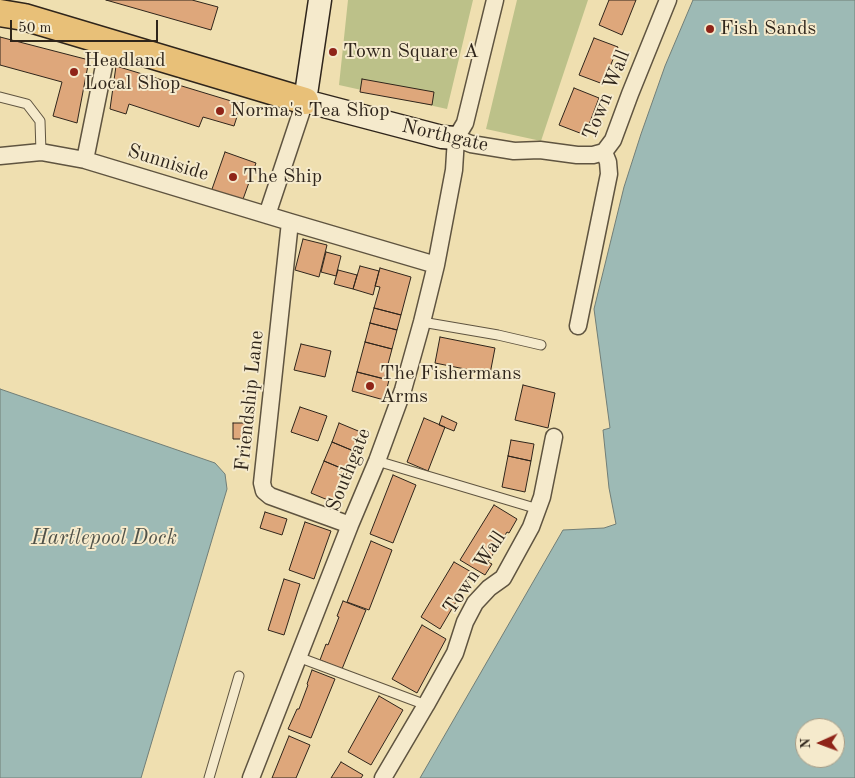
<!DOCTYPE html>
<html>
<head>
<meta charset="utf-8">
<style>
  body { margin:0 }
  #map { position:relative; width:855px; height:778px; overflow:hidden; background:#efdfb0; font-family:"Old Standard TT",serif }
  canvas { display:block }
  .north { position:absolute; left:795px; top:718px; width:50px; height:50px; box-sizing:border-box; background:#f5eacc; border:1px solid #a69b85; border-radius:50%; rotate:268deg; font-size:14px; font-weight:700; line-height:20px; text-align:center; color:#2f251b }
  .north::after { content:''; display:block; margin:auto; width:18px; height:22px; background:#8f2418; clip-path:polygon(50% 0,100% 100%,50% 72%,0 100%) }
  .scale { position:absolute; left:10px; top:20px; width:148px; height:22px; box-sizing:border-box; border:2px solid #2f251b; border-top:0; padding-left:6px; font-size:15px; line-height:18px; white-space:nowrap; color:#2f251b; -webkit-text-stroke:4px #f5eacc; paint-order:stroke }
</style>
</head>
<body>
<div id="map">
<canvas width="855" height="778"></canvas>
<div class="north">N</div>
<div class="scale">50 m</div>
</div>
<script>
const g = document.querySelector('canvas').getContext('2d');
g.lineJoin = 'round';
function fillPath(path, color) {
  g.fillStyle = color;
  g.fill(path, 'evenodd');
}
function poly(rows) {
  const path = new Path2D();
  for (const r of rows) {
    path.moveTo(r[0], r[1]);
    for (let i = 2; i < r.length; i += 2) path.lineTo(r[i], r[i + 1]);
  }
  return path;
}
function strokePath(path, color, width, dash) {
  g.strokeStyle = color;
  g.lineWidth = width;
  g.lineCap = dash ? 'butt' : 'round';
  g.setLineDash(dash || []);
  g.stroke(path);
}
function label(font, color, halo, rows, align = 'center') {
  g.font = font + ' "Old Standard TT",serif';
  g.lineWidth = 4;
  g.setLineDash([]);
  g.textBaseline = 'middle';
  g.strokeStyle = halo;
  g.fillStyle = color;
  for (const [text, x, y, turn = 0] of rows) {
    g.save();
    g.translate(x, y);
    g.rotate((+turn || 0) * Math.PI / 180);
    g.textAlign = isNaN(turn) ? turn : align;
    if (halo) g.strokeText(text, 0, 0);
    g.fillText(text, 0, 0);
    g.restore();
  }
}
fillPath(poly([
  [348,0,473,0,447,109,339,85],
  [517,0,588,0,541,141,486,129]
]), '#bcc189');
const water = poly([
  [693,0,855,0,855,778,420,778,563,530,604,528,616,524,609,488,603,430,610,428,594,309,624,187,641,134,665,66,693,0],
  [805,728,835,728,835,758,805,758,805,728],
  [0,389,215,463,225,474,227,489,141,778,0,778,0,389]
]);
fillPath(water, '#9dbab5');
strokePath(water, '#717e77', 1);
const building = poly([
  [106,0,192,0,218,7,211,30,106,0],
  [609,0,636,0,622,35,599,25,609,0],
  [0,37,89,60,77,123,53,116,62,82,0,65,0,37],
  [594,38,618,47,603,84,579,75,594,38],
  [116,66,241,104,234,126,203,117,199,127,129,104,126,114,110,109,116,66],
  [362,79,434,92,432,105,360,92,362,79],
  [574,88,599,98,585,135,559,125,574,88],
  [225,152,256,163,242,202,211,192,225,152],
  [303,239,327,245,319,277,295,270,303,239],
  [326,252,341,256,336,276,321,272,326,252],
  [360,266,379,271,373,295,353,289,360,266],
  [380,268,411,277,401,315,374,308,380,287,375,286,380,268],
  [338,270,357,275,353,289,334,284,338,270],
  [374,308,401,315,397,330,370,323,374,308],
  [370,323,397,330,392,349,365,342,370,323],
  [440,337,495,348,490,374,435,363,440,337],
  [365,342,392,349,384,379,357,372,365,342],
  [301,344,331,351,325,377,294,370,301,344],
  [357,372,389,380,384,400,352,391,357,372],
  [523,385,555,393,548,428,515,420,523,385],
  [300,407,327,416,318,441,291,432,300,407],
  [442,416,457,423,454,431,439,425,442,416],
  [424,418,445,427,428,471,407,462,424,418],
  [233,423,247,423,247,439,233,439,233,423],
  [339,423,363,433,356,452,332,442,339,423],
  [511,440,534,444,531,461,508,456,511,440],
  [332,442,356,452,348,471,324,461,332,442],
  [508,456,531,461,525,492,502,487,508,456],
  [324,461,348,471,335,503,311,493,324,461],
  [393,475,416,485,393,543,370,534,393,475],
  [494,505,517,519,509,533,507,532,488,562,492,564,485,575,460,560,494,505],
  [265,512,287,519,282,535,260,528,265,512],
  [305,522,331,531,314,579,289,570,305,522],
  [371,541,392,550,369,610,347,602,371,541],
  [454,562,473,573,440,629,421,617,454,562],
  [284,579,300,584,284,635,268,630,284,579],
  [343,601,366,610,342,669,320,660,326,644,328,645,339,617,337,616,343,601],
  [422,625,446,639,417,693,392,679,422,625],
  [312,670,335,679,311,738,288,729,297,709,299,709,308,685,307,684,312,670],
  [379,696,403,710,371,765,348,752,379,696],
  [289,736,310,745,296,778,272,778,289,736],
  [341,762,363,775,361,778,331,778,341,762]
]);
fillPath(building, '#dea77b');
strokePath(building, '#2f251b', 1);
const lane = poly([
  [0,97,27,104,40,121,41,152],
  [422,322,498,335,541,345],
  [377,461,538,509],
  [298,657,426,705],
  [209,778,239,676]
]);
const street = poly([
  [456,138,471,144,514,151,540,150,577,155,593,155,604,152],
  [604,152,613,140,630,94,668,0],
  [0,156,41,152,85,160,290,222,436,265],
  [85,160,109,41],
  [267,215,305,101],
  [290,222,262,483,264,491,270,496,350,525],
  [578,326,609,174,608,162,604,152],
  [251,778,350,525,377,461,403,390,422,322,436,265,454,170,456,138,465,123,495,0],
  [383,778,426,705,455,653,465,622,475,603,489,588,503,578,531,527,542,497,554,437]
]);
const secondary = poly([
  [320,0,305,101,442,137,456,138]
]);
const primary = poly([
  [0,13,24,17,305,101]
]);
strokePath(lane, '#5f5440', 11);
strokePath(street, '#5f5440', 19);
strokePath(secondary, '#2f251b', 25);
strokePath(primary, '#2f251b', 29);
strokePath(lane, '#f5eacc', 9);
strokePath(street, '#f5eacc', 16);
strokePath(secondary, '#f5eacc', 22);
strokePath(primary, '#e8c078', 26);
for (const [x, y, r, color] of [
  [710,29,5,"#8f2418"],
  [333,52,5,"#8f2418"],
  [74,72,5,"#8f2418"],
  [220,111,5,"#8f2418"],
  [233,177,5,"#8f2418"],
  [370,386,5,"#8f2418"]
]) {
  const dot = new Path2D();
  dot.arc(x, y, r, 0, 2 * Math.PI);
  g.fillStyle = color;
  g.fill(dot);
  strokePath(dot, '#f5eacc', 2);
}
label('20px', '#2f251b', '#f5eacc', [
  ["Fish Sands",720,29],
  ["Town Square A",343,52],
  ["Headland",84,61],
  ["Local Shop",84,84],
  ["Norma's Tea Shop",230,111],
  ["The Ship",243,177],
  ["The Fishermans",380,374],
  ["Arms",380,397]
], 'left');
label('20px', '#2f251b', '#f5eacc', [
  ["Town Wall",607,95,-68],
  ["Northgate",445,136,13],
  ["Sunniside",168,163,17],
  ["Friendship Lane",250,401,-84],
  ["Southgate",349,470,-68],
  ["Town Wall",475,573,-56]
]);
label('italic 21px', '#505249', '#f5eacc', [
  ["Hartlepool Dock",104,538]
]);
</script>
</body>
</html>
